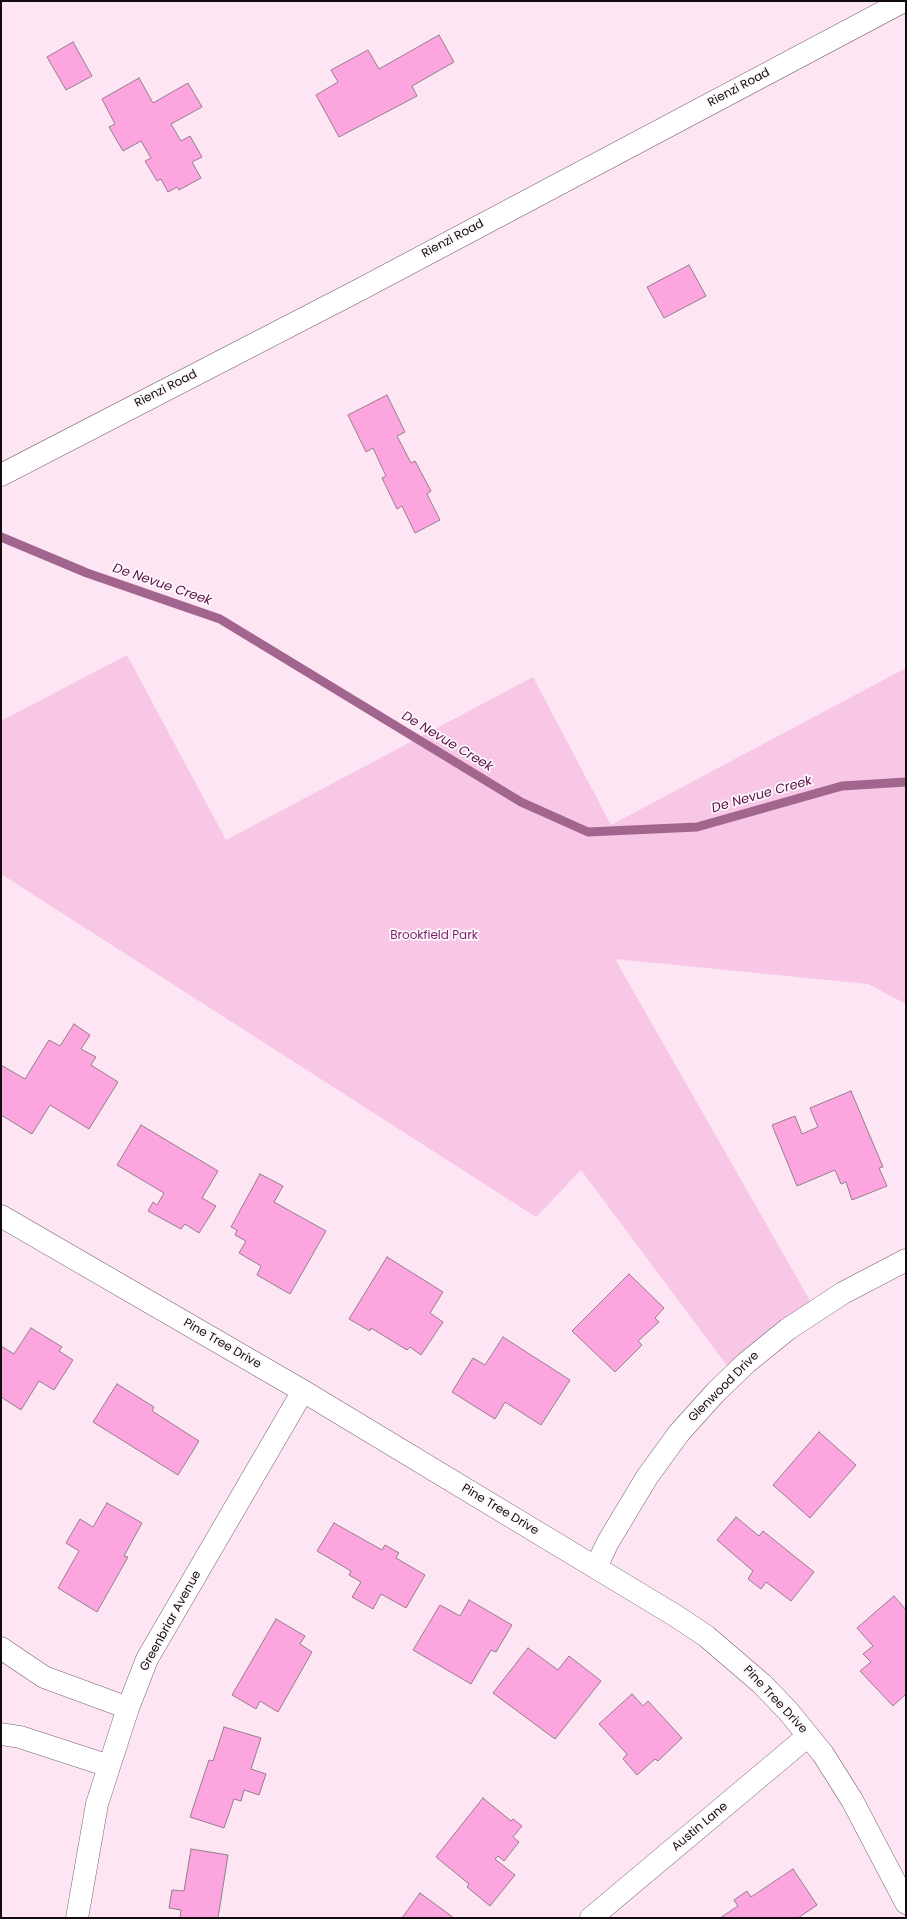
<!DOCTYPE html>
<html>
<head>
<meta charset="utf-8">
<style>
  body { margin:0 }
  #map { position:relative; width:907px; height:1919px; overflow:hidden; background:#fde5f4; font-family:Poppins,sans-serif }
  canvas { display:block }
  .frame { position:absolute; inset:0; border:2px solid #130b10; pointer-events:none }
</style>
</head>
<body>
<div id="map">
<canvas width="907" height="1919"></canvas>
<div class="frame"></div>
</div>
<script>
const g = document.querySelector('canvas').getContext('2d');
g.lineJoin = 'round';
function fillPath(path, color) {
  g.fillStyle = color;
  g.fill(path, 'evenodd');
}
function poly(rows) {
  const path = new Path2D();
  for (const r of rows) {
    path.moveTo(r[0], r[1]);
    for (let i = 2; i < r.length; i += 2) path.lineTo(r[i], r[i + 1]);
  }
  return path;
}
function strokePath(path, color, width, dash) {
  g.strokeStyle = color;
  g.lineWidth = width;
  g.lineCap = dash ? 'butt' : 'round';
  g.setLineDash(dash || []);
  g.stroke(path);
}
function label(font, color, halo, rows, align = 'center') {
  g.font = font + ' Poppins,sans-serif';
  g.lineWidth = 3.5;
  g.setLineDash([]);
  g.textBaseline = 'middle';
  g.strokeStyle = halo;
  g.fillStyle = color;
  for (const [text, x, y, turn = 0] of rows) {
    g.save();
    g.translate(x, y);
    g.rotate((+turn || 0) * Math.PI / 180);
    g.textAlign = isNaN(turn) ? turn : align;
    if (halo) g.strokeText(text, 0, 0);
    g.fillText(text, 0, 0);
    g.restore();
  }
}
fillPath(poly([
  [127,655,226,840,533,677,611,825,906,668,906,1004,868,984,615,959,813,1306,731,1371,581,1170,536,1217,1,874,1,721]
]), '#f8c7e6');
strokePath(poly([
  [1,537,87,573,220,619,521,802,588,832,697,827,842,786,906,782]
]), '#a2658d', 9);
const building = poly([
  [439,35,454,62,412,86,417,96,339,137,316,95,338,82,331,70,368,50,379,69,439,35],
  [73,42,92,76,66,90,47,57,73,42],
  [139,78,153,103,188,83,202,107,171,124,181,141,190,136,202,157,192,162,201,178,179,190,177,187,168,192,161,179,157,181,145,161,151,158,141,141,123,151,109,127,115,124,102,99,139,78],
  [689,265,706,296,664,318,647,287,689,265],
  [387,395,405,432,397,436,411,463,415,461,431,491,427,494,440,520,415,533,402,506,397,509,382,478,386,476,373,448,366,452,348,415,387,395],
  [74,1024,90,1035,81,1049,96,1057,91,1065,118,1082,89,1129,50,1105,32,1134,1,1115,1,1065,25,1079,49,1040,60,1046,74,1024],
  [851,1091,883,1167,879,1168,887,1186,852,1200,846,1182,841,1184,835,1170,797,1186,772,1125,795,1116,802,1134,818,1127,810,1108,851,1091],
  [141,1125,218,1171,202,1198,216,1206,199,1233,185,1224,181,1229,148,1211,153,1202,157,1205,164,1193,117,1165,141,1125],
  [260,1174,283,1186,274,1202,326,1231,290,1294,257,1275,261,1266,239,1253,246,1241,235,1235,237,1230,231,1227,260,1174],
  [387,1257,443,1292,430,1313,443,1322,421,1355,410,1347,407,1350,371,1328,370,1331,349,1319,387,1257],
  [629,1274,664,1308,655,1318,659,1322,638,1341,642,1345,615,1372,572,1331,629,1274],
  [31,1328,62,1347,59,1351,73,1360,54,1390,39,1381,21,1410,1,1397,1,1346,14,1354,31,1328],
  [503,1337,570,1380,541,1425,505,1402,495,1419,452,1392,473,1358,485,1365,503,1337],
  [117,1384,154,1407,152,1411,199,1441,178,1475,93,1422,117,1384],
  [819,1432,856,1465,810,1518,773,1485,819,1432],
  [107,1503,142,1523,124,1556,128,1557,97,1612,58,1588,79,1551,66,1543,80,1519,93,1527,107,1503],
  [736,1517,759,1536,763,1531,814,1572,791,1601,766,1582,761,1589,748,1579,753,1571,717,1540,736,1517],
  [334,1523,382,1550,385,1545,399,1553,396,1558,425,1575,406,1608,381,1594,373,1609,352,1597,361,1582,349,1575,351,1571,317,1551,334,1523],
  [894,1596,906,1610,906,1694,893,1706,860,1671,871,1662,863,1654,873,1646,857,1628,894,1596],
  [469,1600,512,1625,496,1652,491,1650,471,1684,413,1650,440,1605,460,1616,469,1600],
  [276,1619,305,1636,300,1644,312,1652,278,1712,260,1701,256,1709,232,1695,276,1619],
  [528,1648,558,1670,569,1656,601,1681,555,1739,493,1693,528,1648],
  [632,1694,643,1706,648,1701,682,1738,658,1761,655,1759,637,1775,623,1759,627,1754,599,1724,632,1694],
  [224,1727,261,1738,251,1769,266,1774,259,1795,244,1790,241,1801,234,1799,224,1828,190,1817,209,1760,213,1761,224,1727],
  [483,1798,511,1821,513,1819,522,1826,513,1837,519,1842,504,1861,498,1856,495,1859,515,1875,490,1906,467,1887,469,1884,436,1857,483,1798],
  [191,1849,228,1855,218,1918,180,1918,181,1910,169,1908,172,1890,184,1891,191,1849],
  [793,1869,817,1905,798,1918,720,1918,738,1906,734,1900,747,1891,751,1897,793,1869],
  [420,1893,454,1918,402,1918,420,1893]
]);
fillPath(building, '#fca5df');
strokePath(building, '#947e8c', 1);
const minor = poly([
  [1,1216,303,1391,676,1616,706,1636,762,1684,788,1711,823,1754,852,1800,906,1903],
  [596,1567,608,1542,647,1477,679,1433,715,1393,746,1363,788,1329,843,1293,906,1260],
  [1,1648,44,1677,128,1708],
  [1,1734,20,1737,109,1766],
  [77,1918,97,1804,128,1708,147,1659,303,1391],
  [591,1918,808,1736]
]);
const secondary = poly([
  [1,475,361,289,904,1]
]);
strokePath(minor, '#76626f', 23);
strokePath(secondary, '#76626f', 23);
strokePath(minor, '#fff', 22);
strokePath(secondary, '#fff', 22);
label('12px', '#130b10', '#fef9fc', [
  ["Rienzi Road",739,88,-28],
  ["Rienzi Road",453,239,-28],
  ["Rienzi Road",166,389,-27],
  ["Pine Tree Drive",222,1344,30],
  ["Glenwood Drive",724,1387,-45],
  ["Pine Tree Drive",500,1510,31],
  ["Greenbriar Avenue",171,1621,-61],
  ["Pine Tree Drive",775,1700,47],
  ["Austin Lane",700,1827,-40]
]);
label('12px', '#7f1d67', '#fef9fc', [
  ["Brookfield Park",434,936]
]);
label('italic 13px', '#5a0f48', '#fef9fc', [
  ["De Nevue Creek",162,585,19],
  ["De Nevue Creek",447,742,31],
  ["De Nevue Creek",762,795,-16]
]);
</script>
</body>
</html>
